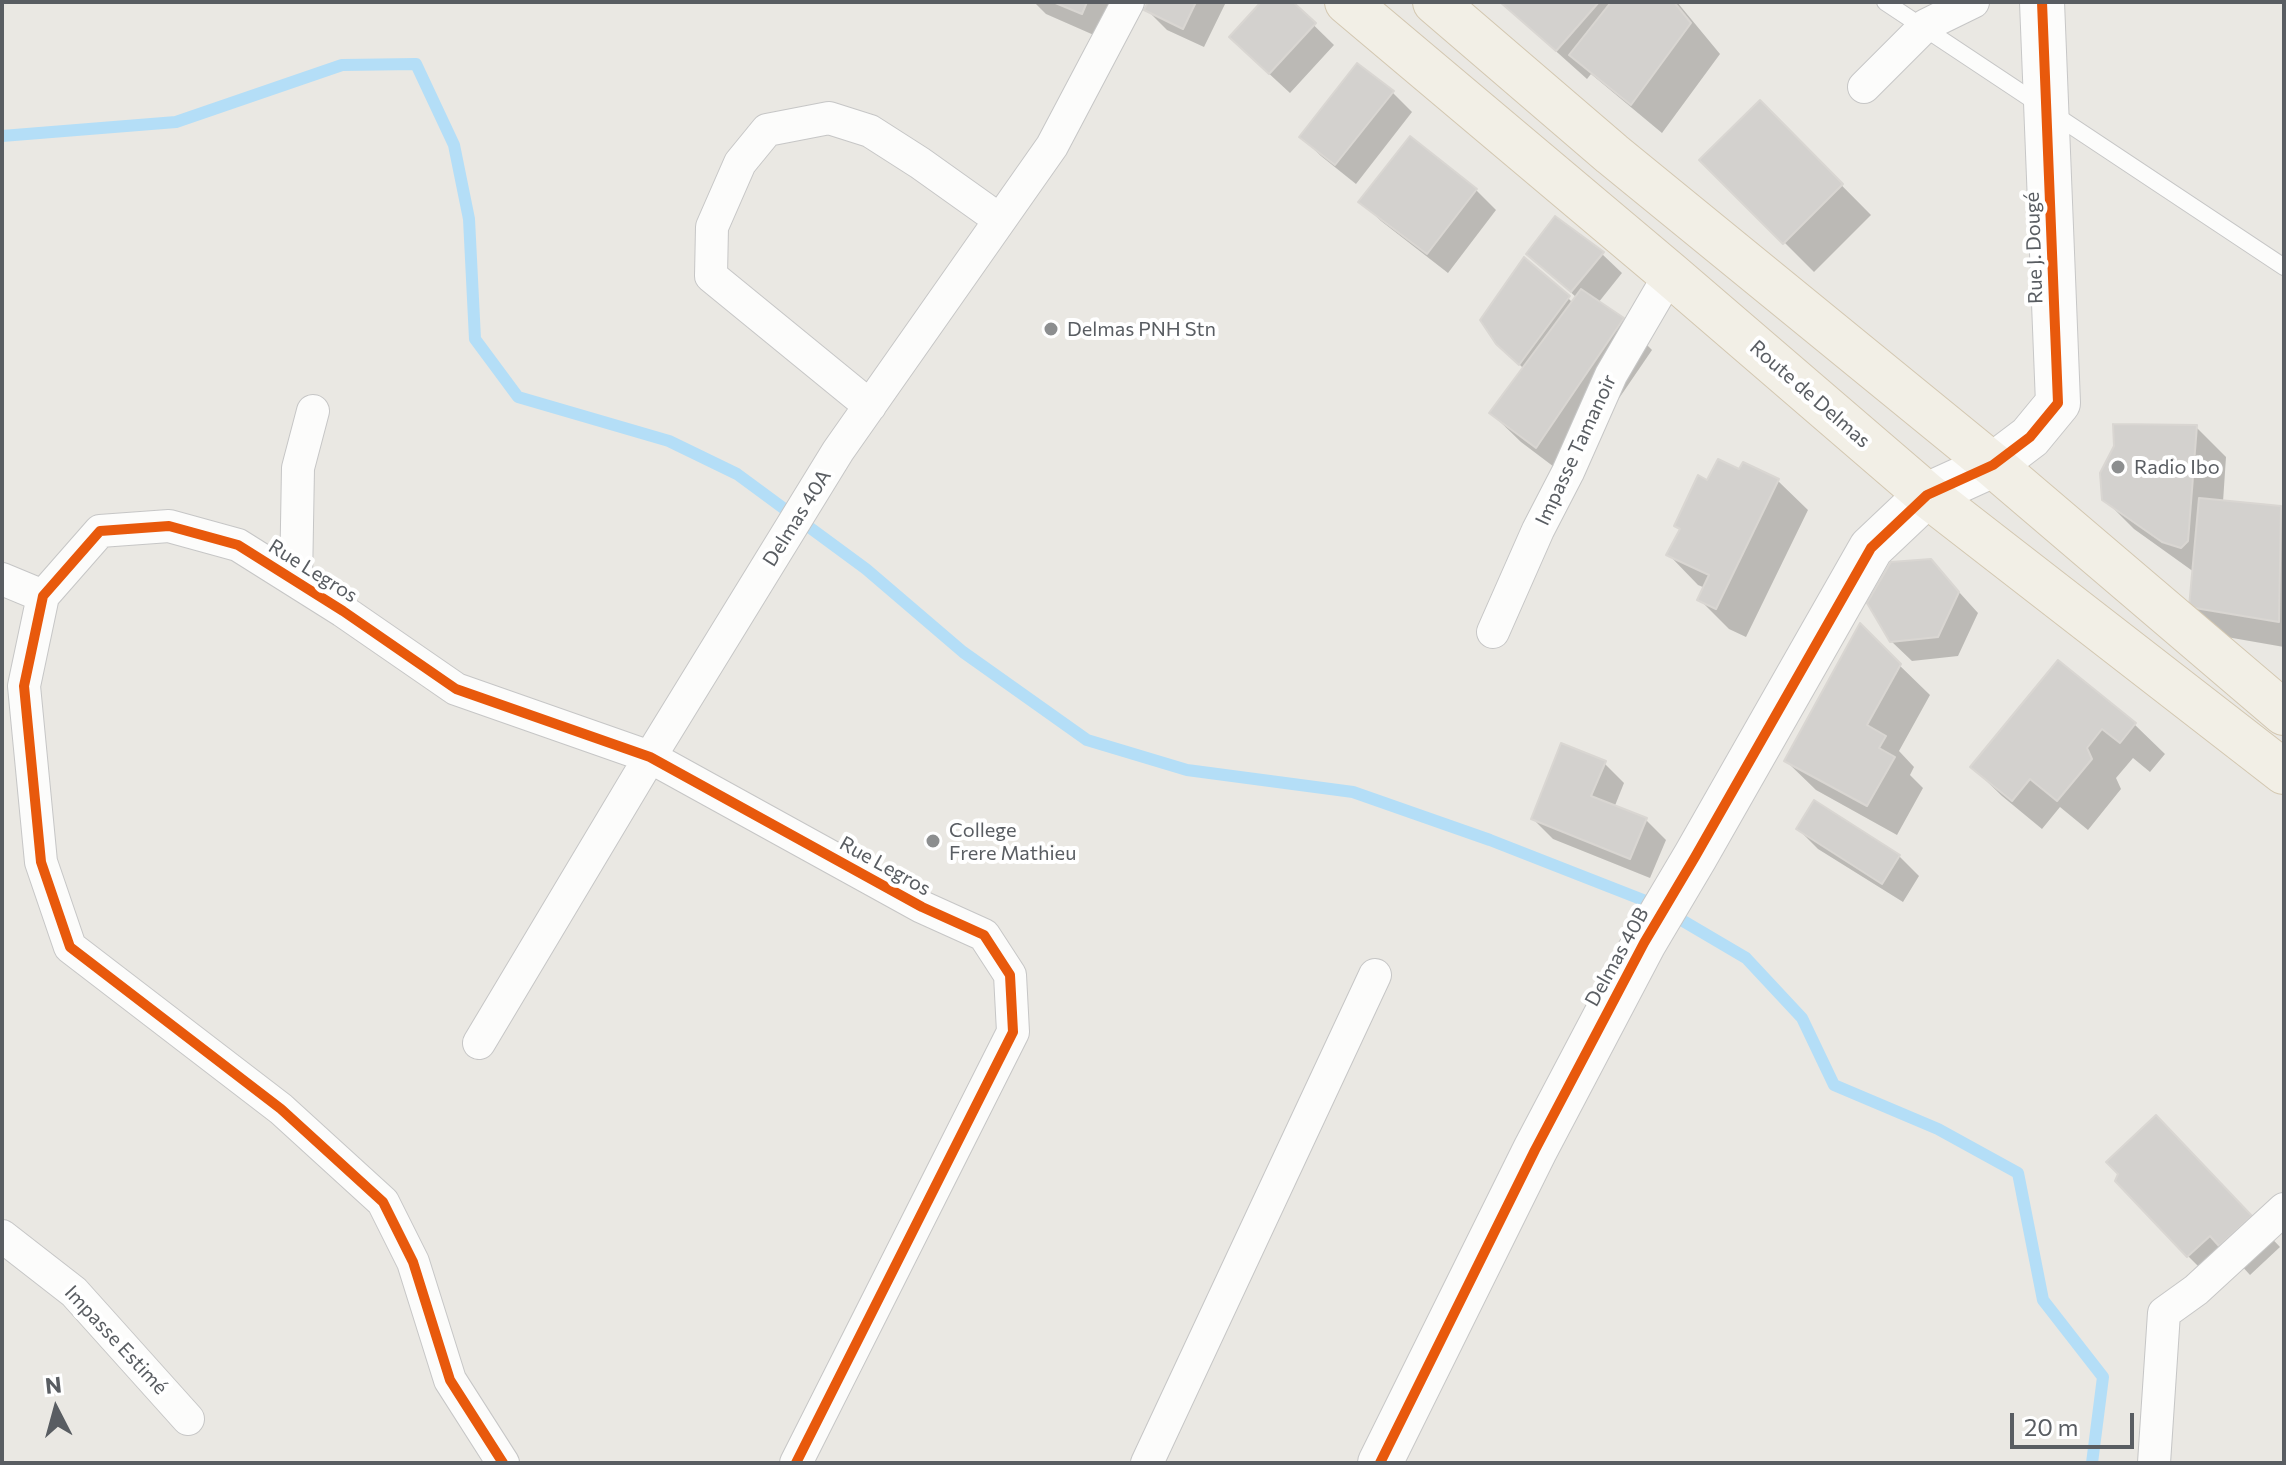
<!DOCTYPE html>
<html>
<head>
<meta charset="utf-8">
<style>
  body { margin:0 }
  #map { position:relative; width:2286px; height:1465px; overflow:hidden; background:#eae8e3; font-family:Commissioner,sans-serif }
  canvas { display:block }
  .frame { position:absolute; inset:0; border:4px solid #595d62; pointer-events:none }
  .north { position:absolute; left:16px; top:1369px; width:80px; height:80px; -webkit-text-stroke:6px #fff; paint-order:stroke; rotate:354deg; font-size:22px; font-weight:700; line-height:32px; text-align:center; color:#595d62 }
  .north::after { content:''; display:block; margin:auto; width:28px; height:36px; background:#595d62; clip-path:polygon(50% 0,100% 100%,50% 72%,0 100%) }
  .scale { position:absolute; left:2010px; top:1413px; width:124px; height:36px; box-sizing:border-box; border:4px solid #595d62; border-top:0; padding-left:10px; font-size:24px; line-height:28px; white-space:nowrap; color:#595d62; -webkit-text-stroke:6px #fff; paint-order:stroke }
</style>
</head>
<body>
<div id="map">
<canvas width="2286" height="1465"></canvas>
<div class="frame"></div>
<div class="north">N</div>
<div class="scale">20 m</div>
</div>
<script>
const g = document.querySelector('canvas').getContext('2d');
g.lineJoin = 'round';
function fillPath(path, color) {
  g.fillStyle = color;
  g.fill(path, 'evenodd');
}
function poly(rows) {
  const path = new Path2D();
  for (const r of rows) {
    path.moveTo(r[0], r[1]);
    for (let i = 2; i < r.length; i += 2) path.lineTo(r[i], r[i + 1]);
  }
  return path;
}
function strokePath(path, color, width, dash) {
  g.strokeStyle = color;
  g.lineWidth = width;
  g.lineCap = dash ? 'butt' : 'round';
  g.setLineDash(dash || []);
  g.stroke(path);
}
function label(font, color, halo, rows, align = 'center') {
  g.font = font + ' Commissioner,sans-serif';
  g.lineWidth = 8;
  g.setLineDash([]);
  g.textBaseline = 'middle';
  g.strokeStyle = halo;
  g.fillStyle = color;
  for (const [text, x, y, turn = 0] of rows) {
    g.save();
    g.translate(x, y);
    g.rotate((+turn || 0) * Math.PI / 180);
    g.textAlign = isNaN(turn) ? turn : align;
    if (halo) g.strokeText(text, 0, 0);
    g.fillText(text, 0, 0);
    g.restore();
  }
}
fillPath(poly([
  [1034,2,1129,2,1112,43,1046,14],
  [1150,2,1226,2,1204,47,1167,30,1147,10],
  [1264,2,1290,2,1334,45,1290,93,1251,57],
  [1501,2,1677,2,1720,54,1662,133,1591,74,1587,79],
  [1393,93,1412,112,1356,184,1321,156,1301,137],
  [1760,103,1871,215,1814,272,1702,160],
  [1476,190,1496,210,1448,273,1381,221,1361,202],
  [1529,254,1602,254,1622,273,1598,303,1622,320,1652,350,1566,476,1521,442,1491,413,1524,369,1497,342,1568,298,1573,303,1577,298],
  [2196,427,2226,457,2223,502,2280,508,2284,512,2284,647,2221,636,2191,607,2194,572,2134,529,2104,499],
  [1740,471,1778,481,1808,510,1746,637,1729,629,1700,600,1705,588,1698,585,1669,555,1681,530,1676,525,1708,482],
  [1931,561,1978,613,1958,656,1912,661,1891,641],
  [1860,627,1930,695,1899,751,1914,767,1910,775,1923,788,1897,835,1816,790,1786,761],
  [2059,663,2135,725,2165,754,2150,772,2133,758,2116,778,2121,789,2088,830,2060,807,2042,829,2002,796,1972,767],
  [1604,763,1624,783,1614,808,1646,820,1666,840,1650,878,1553,839,1533,819],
  [1815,803,1899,856,1919,876,1903,902,1818,849,1798,829],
  [2186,1148,2280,1247,2250,1275,2240,1264,2218,1286,2188,1256]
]), '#0003');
strokePath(poly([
  [2,136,176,122,342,65,416,64,454,145,469,219,475,339,518,397,669,441,737,474,866,569,963,652,1087,740,1187,770,1353,792,1490,840,1656,905,1746,958,1802,1018,1834,1085,1938,1129,2018,1173,2043,1300,2103,1377,2092,1463]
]), '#b4def7', 12);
const building = poly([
  [1053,2,1087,2,1082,14,1053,2],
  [1148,2,1196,2,1183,29,1144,10,1148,2],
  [1261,2,1293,2,1316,23,1269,74,1229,37,1261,2],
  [1500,2,1599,2,1556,51,1500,2],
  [1611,2,1674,2,1691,23,1631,105,1569,55,1611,2],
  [1357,63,1394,91,1335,165,1299,137,1357,63],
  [1760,100,1843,184,1783,244,1699,160,1760,100],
  [1410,136,1477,189,1427,254,1358,202,1410,136],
  [1555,216,1604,252,1571,292,1526,254,1555,216],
  [1524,257,1570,296,1519,365,1496,344,1480,320,1524,257],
  [1581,289,1624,318,1536,448,1489,413,1581,289],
  [2113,424,2197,425,2188,541,2181,548,2162,542,2102,500,2100,473,2114,446,2113,424],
  [1718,459,1739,469,1743,462,1779,479,1716,609,1697,600,1709,575,1666,555,1680,529,1674,526,1698,475,1707,480,1718,459],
  [2199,498,2281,506,2279,622,2189,607,2199,498],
  [1931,559,1959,592,1938,637,1890,642,1867,603,1891,562,1931,559],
  [1860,623,1901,664,1867,725,1886,736,1879,748,1895,757,1867,806,1784,761,1860,623],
  [2058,660,2136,723,2120,743,2102,729,2087,748,2092,759,2057,801,2030,779,2012,801,1970,767,2058,660],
  [1561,743,1606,761,1591,796,1647,818,1630,859,1531,819,1561,743],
  [1814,800,1900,855,1882,884,1796,829,1814,800],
  [2156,1115,2252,1216,2219,1246,2210,1236,2187,1257,2115,1181,2118,1174,2106,1162,2156,1115]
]);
fillPath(building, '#d3d1ce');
strokePath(building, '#d9d6d2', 2);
const lane = poly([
  [1885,2,2284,267]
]);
const street = poly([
  [1864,87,1926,25,1973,2],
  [870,406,711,276,712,227,740,163,767,130,829,118,870,131,920,163,1000,220],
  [2,579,43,596],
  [296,581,298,468,313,411],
  [1493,632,1538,530,1568,472,1611,375,1670,274],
  [479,1043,650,757,838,451,1052,146,1128,2],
  [2,1236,74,1292,188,1419],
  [503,1463,450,1380,413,1262,383,1202,281,1109,70,947,41,862,24,686,43,596,100,531,169,526,238,545,343,611,456,689,650,757,922,907,984,935,1010,975,1013,1032,796,1463],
  [1147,1463,1375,975],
  [2154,1463,2164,1313,2196,1290,2284,1209]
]);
const secondary = poly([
  [1380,1463,1535,1150,1644,943,1695,857,1871,548,1927,495,1993,465,2030,437,2058,403,2042,2]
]);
const primary = poly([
  [1347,2,1670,274,1927,495,2284,772],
  [1435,2,1612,154,1993,465,2284,713]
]);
strokePath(lane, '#c6c6c6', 18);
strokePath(street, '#c6c6c6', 34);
strokePath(secondary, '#c7c7c7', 46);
strokePath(primary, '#d3c7b0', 46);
strokePath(lane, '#fcfcfb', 16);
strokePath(street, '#fcfcfb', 32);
strokePath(secondary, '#fcfcfb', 44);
strokePath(primary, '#f2efe6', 44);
strokePath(poly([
  [503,1463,450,1380,413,1262,383,1202,281,1109,70,947,41,862,24,686,43,596,100,531,169,526,238,545,343,611,456,689,650,757,922,907,984,935,1010,975,1013,1032,796,1463],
  [1380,1463,1535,1150,1644,943,1695,857,1871,548,1927,495,1993,465,2030,437,2058,403,2042,2]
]), '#e8590c', 10);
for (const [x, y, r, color] of [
  [1051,329,8,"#8c8e8f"],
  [2118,467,8,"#8c8e8f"],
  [933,841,8,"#8c8e8f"]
]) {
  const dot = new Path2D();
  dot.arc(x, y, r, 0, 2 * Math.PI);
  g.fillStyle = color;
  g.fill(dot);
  strokePath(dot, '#fff', 3);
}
label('20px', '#595d62', '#fff', [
  ["Rue J. Dougé",2034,248,-92],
  ["Route de Delmas",1810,394,41],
  ["Impasse Tamanoir",1576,450,-65],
  ["Delmas 40A",797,518,-58],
  ["Rue Legros",313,571,32],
  ["Rue Legros",885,866,29],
  ["Delmas 40B",1617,957,-61],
  ["Impasse Estimé",116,1340,47]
]);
label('20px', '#595d62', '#fff', [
  ["Delmas PNH Stn",1067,329],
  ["Radio Ibo",2134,467],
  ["College",949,830],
  ["Frere Mathieu",949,853]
], 'left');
</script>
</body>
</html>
